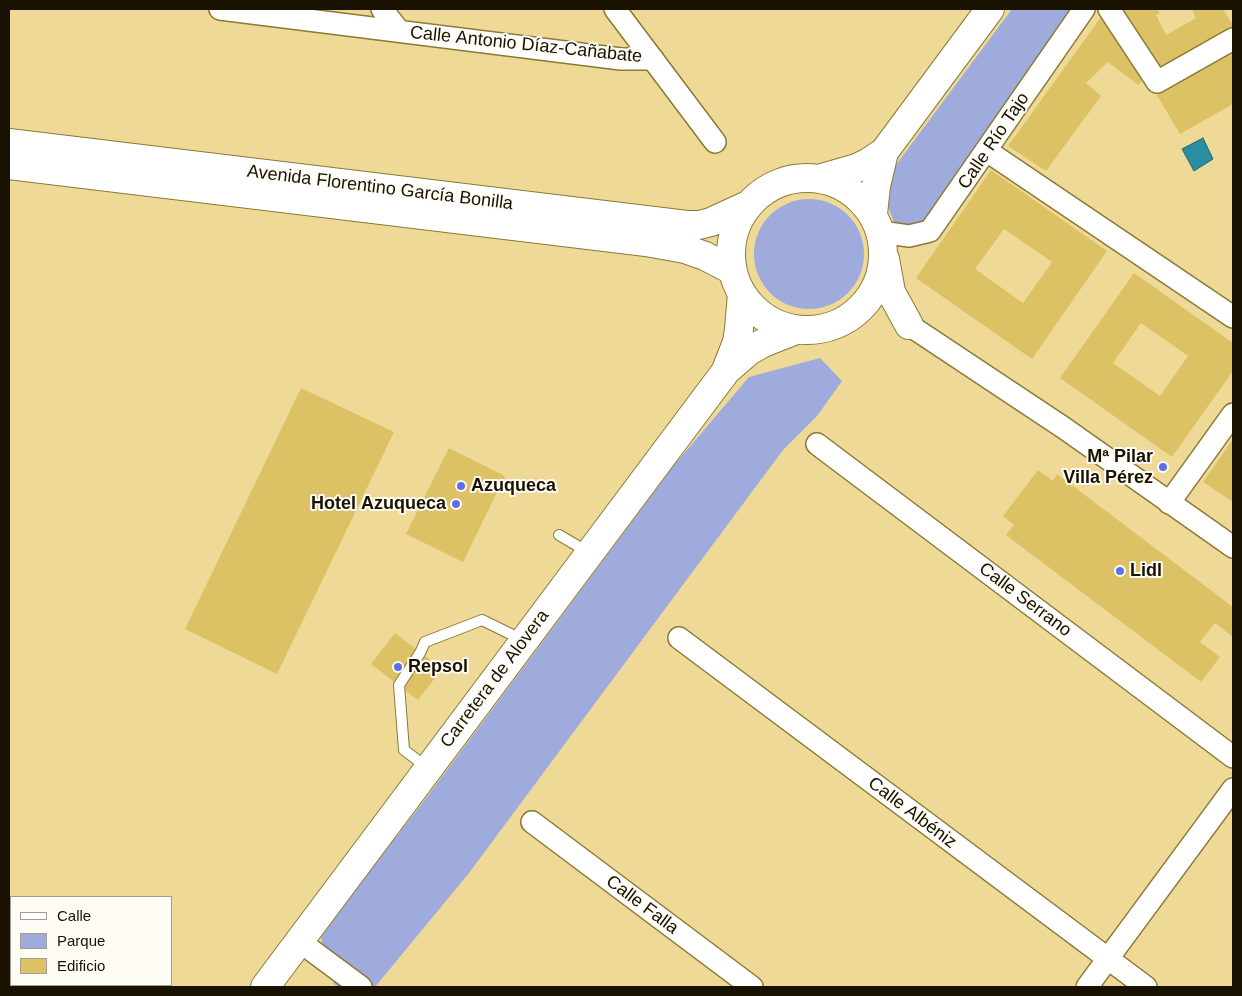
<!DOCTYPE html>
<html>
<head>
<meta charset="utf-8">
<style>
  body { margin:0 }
  #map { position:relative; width:1242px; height:996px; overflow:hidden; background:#eeda96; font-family:Arial,sans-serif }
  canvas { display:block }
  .frame { position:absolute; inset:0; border:10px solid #191200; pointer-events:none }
  .legend { position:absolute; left:10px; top:896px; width:162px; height:90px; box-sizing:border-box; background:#fefcf5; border:1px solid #a29e93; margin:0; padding:6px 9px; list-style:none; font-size:15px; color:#191200 }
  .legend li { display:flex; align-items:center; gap:10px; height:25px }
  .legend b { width:25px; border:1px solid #a29e93 }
</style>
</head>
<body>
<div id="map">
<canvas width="1242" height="996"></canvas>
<div class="frame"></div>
<ul class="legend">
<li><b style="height:6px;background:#fff"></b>Calle</li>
<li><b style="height:14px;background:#9fabdc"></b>Parque</li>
<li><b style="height:14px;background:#dcc265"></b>Edificio</li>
</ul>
</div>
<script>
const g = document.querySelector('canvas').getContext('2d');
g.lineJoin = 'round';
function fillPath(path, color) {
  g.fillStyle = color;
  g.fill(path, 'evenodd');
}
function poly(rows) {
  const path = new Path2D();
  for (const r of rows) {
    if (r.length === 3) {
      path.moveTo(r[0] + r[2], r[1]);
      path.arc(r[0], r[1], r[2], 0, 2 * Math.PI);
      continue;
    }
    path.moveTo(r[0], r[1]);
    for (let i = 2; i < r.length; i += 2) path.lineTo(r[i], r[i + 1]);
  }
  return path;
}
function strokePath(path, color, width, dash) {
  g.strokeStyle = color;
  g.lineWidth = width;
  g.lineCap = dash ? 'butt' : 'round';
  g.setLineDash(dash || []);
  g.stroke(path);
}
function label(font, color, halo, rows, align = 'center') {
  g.font = font + ' Arial,sans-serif';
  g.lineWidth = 4;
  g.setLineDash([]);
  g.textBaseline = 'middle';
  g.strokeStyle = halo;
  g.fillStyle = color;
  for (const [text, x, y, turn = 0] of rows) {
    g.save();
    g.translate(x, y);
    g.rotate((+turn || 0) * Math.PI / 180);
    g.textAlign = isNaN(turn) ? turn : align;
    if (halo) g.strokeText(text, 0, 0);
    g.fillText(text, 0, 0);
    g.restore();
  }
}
fillPath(poly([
  [1012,9,1077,9,919,234,899,236,886,201,887,177],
  [809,254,55],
  [820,358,842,381,817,416,783,450,469,873,375,987,339,987,334,984,320,934,421,805,675,464,749,377]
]), '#9fabdc');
const water = poly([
  [1203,138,1213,159,1194,171,1182,149,1203,138]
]);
fillPath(water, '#298ea2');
strokePath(water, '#246971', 1);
fillPath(poly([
  [1123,9,1157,9,1160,13,1156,15,1166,35,1196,18,1192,9,1223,9,1233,25,1233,28,1156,69],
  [1101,17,1145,78,1138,85,1108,62,1086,83,1101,96,1046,171,1008,146],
  [1233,49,1233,104,1180,134,1155,92],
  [991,170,1107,251,1032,359,916,278],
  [1004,229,1052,262,1023,303,975,269],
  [1134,273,1233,343,1233,371,1172,457,1060,378],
  [1141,323,1188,356,1160,396,1113,363],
  [301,388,394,432,277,674,185,629],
  [1233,439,1233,502,1203,482],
  [449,448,505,476,463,562,406,534],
  [1038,470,1053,481,1057,474,1233,607,1233,637,1215,623,1200,642,1220,657,1201,682,1006,535,1014,525,1003,516],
  [395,633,442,669,418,700,371,664]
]), '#dcc265');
const lane = poly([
  [559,535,588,552],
  [428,768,404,750,399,685,420,653,425,642,482,620,523,640]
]);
const street = poly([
  [220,9,621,59,653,59],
  [382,9,399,31],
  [615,9,715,142],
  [1109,9,1157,82,1233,39],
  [987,151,1233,317],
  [881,232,909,236,930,231,1084,9],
  [909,325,1064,428,1233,547],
  [817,444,1233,757],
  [1169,503,1233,414],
  [679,638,1146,987],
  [532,822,752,987],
  [299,941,361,987],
  [1087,987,1233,789]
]);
const secondary = poly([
  [9,143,687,225,699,225,711,222,748,205],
  [9,165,646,242,685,249,705,256,732,270],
  [807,254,76],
  [822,178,857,168,869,162,884,152,990,9],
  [873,214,876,186,884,152],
  [885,259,891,292,909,325],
  [726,370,737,342,739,329,742,294],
  [265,987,726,371,749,351,763,343,796,330]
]);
strokePath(lane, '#8b7935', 12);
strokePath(street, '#8b7935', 24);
strokePath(secondary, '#8b7935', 30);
strokePath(lane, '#fff', 10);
strokePath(street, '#fff', 21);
strokePath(secondary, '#fff', 28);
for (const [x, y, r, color] of [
  [1163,467,5,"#5f6fe7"],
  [461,486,5,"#5f6fe7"],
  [456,504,5,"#5f6fe7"],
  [1120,571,5,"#5f6fe7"],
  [398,667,5,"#5f6fe7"]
]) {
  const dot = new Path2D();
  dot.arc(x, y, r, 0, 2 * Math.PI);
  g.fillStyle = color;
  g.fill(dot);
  strokePath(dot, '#fefcf5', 2);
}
label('18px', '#191200', '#fefcf5', [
  ["Calle Antonio Díaz-Cañabate",526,45,6],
  ["Calle Río Tajo",994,141,-56],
  ["Avenida Florentino García Bonilla",380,188,7],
  ["Calle Serrano",1025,600,37],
  ["Carretera de Alovera",495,679,-53],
  ["Calle Albéniz",912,813,37],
  ["Calle Falla",642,905,37]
]);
label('bold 18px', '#191200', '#fefcf5', [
  ["Mª Pilar",1153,457,"right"],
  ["Villa Pérez",1153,478,"right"],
  ["Azuqueca",471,486],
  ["Hotel Azuqueca",446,504,"right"],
  ["Lidl",1130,571],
  ["Repsol",408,667]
], 'left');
</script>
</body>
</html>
